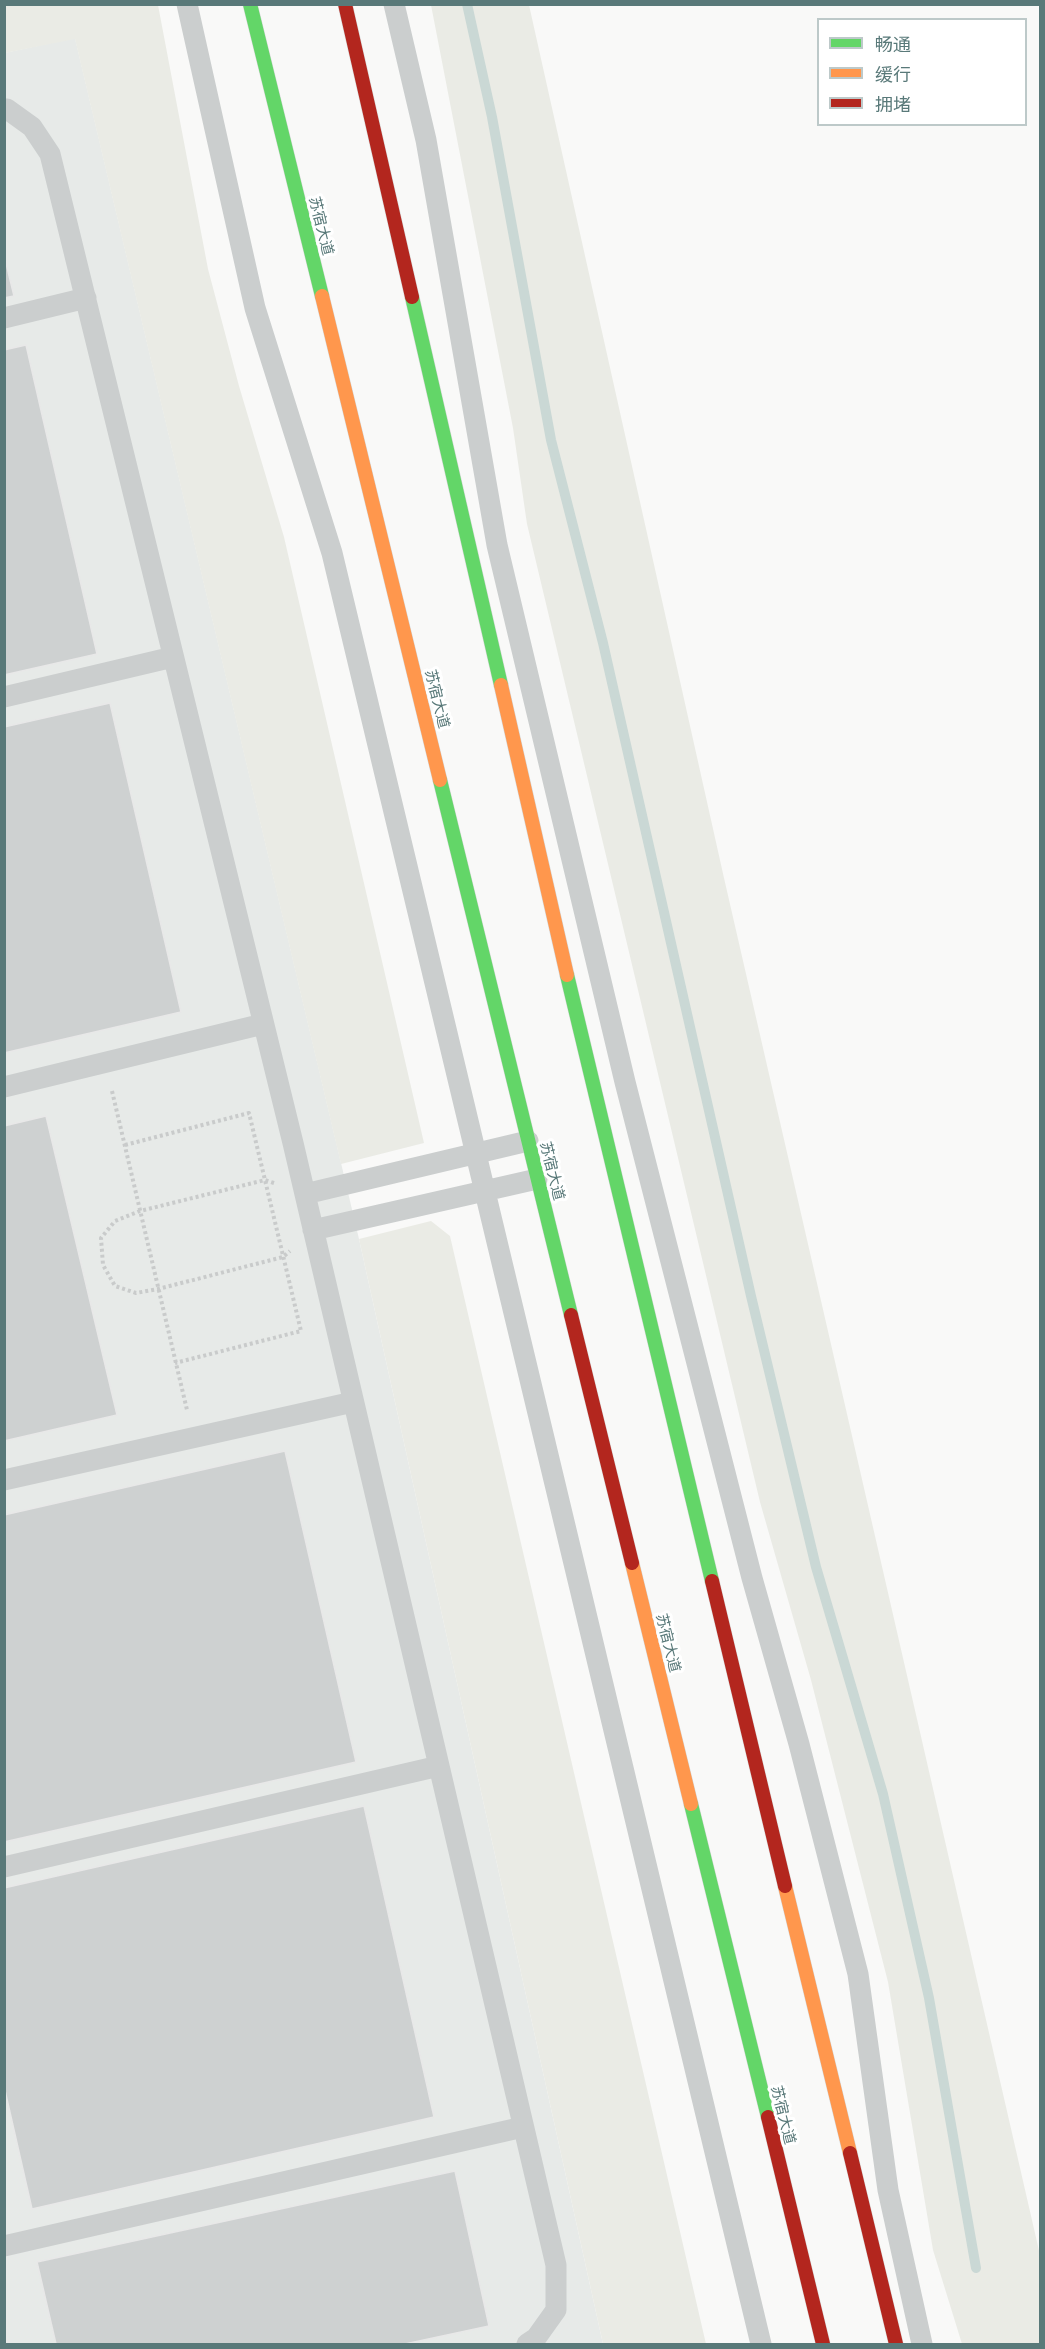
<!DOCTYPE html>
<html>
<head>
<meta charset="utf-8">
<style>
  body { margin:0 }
  #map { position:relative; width:1045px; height:2349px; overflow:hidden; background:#f9f9f8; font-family:"Golos Text","Noto Sans SC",sans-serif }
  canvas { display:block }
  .frame { position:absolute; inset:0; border:6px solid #597979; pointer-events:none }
  .legend { position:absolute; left:817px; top:18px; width:210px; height:108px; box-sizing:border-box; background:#fff; border:2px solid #bdc9c9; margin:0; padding:8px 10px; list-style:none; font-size:18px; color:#597979 }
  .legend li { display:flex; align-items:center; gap:12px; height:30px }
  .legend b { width:30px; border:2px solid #bdc9c9 }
</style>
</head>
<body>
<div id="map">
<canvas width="1045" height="2349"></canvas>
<div class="frame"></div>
<ul class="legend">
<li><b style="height:8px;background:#63d668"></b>畅通</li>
<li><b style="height:8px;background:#ff974d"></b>缓行</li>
<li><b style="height:8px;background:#b3261e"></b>拥堵</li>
</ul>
</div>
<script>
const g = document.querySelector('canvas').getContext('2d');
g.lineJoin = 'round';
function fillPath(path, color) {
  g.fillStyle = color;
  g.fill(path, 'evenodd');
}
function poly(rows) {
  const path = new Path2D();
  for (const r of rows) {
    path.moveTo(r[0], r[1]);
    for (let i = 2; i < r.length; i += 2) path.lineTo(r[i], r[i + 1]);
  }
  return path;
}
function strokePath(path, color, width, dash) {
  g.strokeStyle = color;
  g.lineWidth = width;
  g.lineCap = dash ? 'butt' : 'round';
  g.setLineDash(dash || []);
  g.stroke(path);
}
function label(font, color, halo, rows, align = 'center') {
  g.font = font + ' "Golos Text","Noto Sans SC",sans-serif';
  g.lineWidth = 6;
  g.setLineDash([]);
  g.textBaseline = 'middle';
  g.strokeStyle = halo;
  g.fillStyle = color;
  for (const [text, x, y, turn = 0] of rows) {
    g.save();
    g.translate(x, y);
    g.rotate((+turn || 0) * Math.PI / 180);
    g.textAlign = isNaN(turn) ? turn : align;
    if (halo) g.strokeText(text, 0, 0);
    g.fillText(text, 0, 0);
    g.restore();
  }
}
fillPath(poly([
  [75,38,359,1239,603,2344,5,2344,4,53]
]), '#e7eae8');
fillPath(poly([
  [5,4,158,5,208,269,239,386,284,537,424,1143,341,1164,75,39,5,53],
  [431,5,529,5,724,878,1040,2255,1040,2344,962,2344,933,2250,888,1982,811,1680,760,1502,527,524,513,428],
  [431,1221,450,1236,706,2344,603,2344,359,1239]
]), '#eaebe5');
strokePath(poly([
  [467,4,492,117,551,440,603,643,751,1296,816,1567,883,1794,929,1998,976,2268]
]), '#cad8d5', 10);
const building = poly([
  [4,255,14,296,4,298,4,255],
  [26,345,97,654,4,675,4,350,26,345],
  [110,703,181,1012,4,1053,4,727,110,703],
  [46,1116,117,1415,4,1441,4,1126,46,1116],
  [285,1451,356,1762,4,1842,4,1515,285,1451],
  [364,1806,434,2117,32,2209,4,2086,4,1888,364,1806],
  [455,2171,489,2326,405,2344,56,2344,37,2262,455,2171]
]);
fillPath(building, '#ced1d1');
strokePath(building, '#e8e8e8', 1.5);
const fast = poly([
  [250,4,322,296],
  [412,297,501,685],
  [440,780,571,1315],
  [567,975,712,1581],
  [691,1804,768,2117]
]);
const slow = poly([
  [322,296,440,780],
  [501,685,567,975],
  [632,1563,691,1804],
  [785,1886,850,2153]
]);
const jam = poly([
  [345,4,412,297],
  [571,1315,632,1563],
  [712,1581,785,1886],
  [768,2117,823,2344],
  [850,2153,896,2344]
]);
strokePath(fast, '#d5d6d6', 15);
strokePath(slow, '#d5d6d6', 15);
strokePath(jam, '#d5d6d6', 15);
strokePath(poly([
  [112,1091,187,1410],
  [125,1145,249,1113,301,1331,175,1363],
  [274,1183,265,1180,140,1211,115,1221,101,1238,103,1265,115,1286,136,1293,158,1289,283,1257,290,1251]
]), '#c9cbcb', 4, [3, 3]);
strokePath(poly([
  [187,4,255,308,332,553,761,2344],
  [394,4,426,140,497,545,625,1082,752,1578,799,1744,858,1974,888,2190,922,2344],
  [4,109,7,109,32,127,50,154,293,1143,556,2265,556,2310,536,2338,527,2344],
  [4,318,86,298],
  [4,697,173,657],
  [4,1087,263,1024],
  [305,1194,528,1141],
  [313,1230,537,1179],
  [4,1480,353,1402],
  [4,1867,439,1766],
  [4,2246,523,2127]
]), '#cbcece', 21);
strokePath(fast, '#63d668', 14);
strokePath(slow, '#ff974d', 14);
strokePath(jam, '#b3261e', 14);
label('15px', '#597979', '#fff', [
  ["苏宿大道",321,226,76],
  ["苏宿大道",437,699,76],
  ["苏宿大道",552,1171,76],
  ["苏宿大道",668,1643,76],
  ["苏宿大道",783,2115,76]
]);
</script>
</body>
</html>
